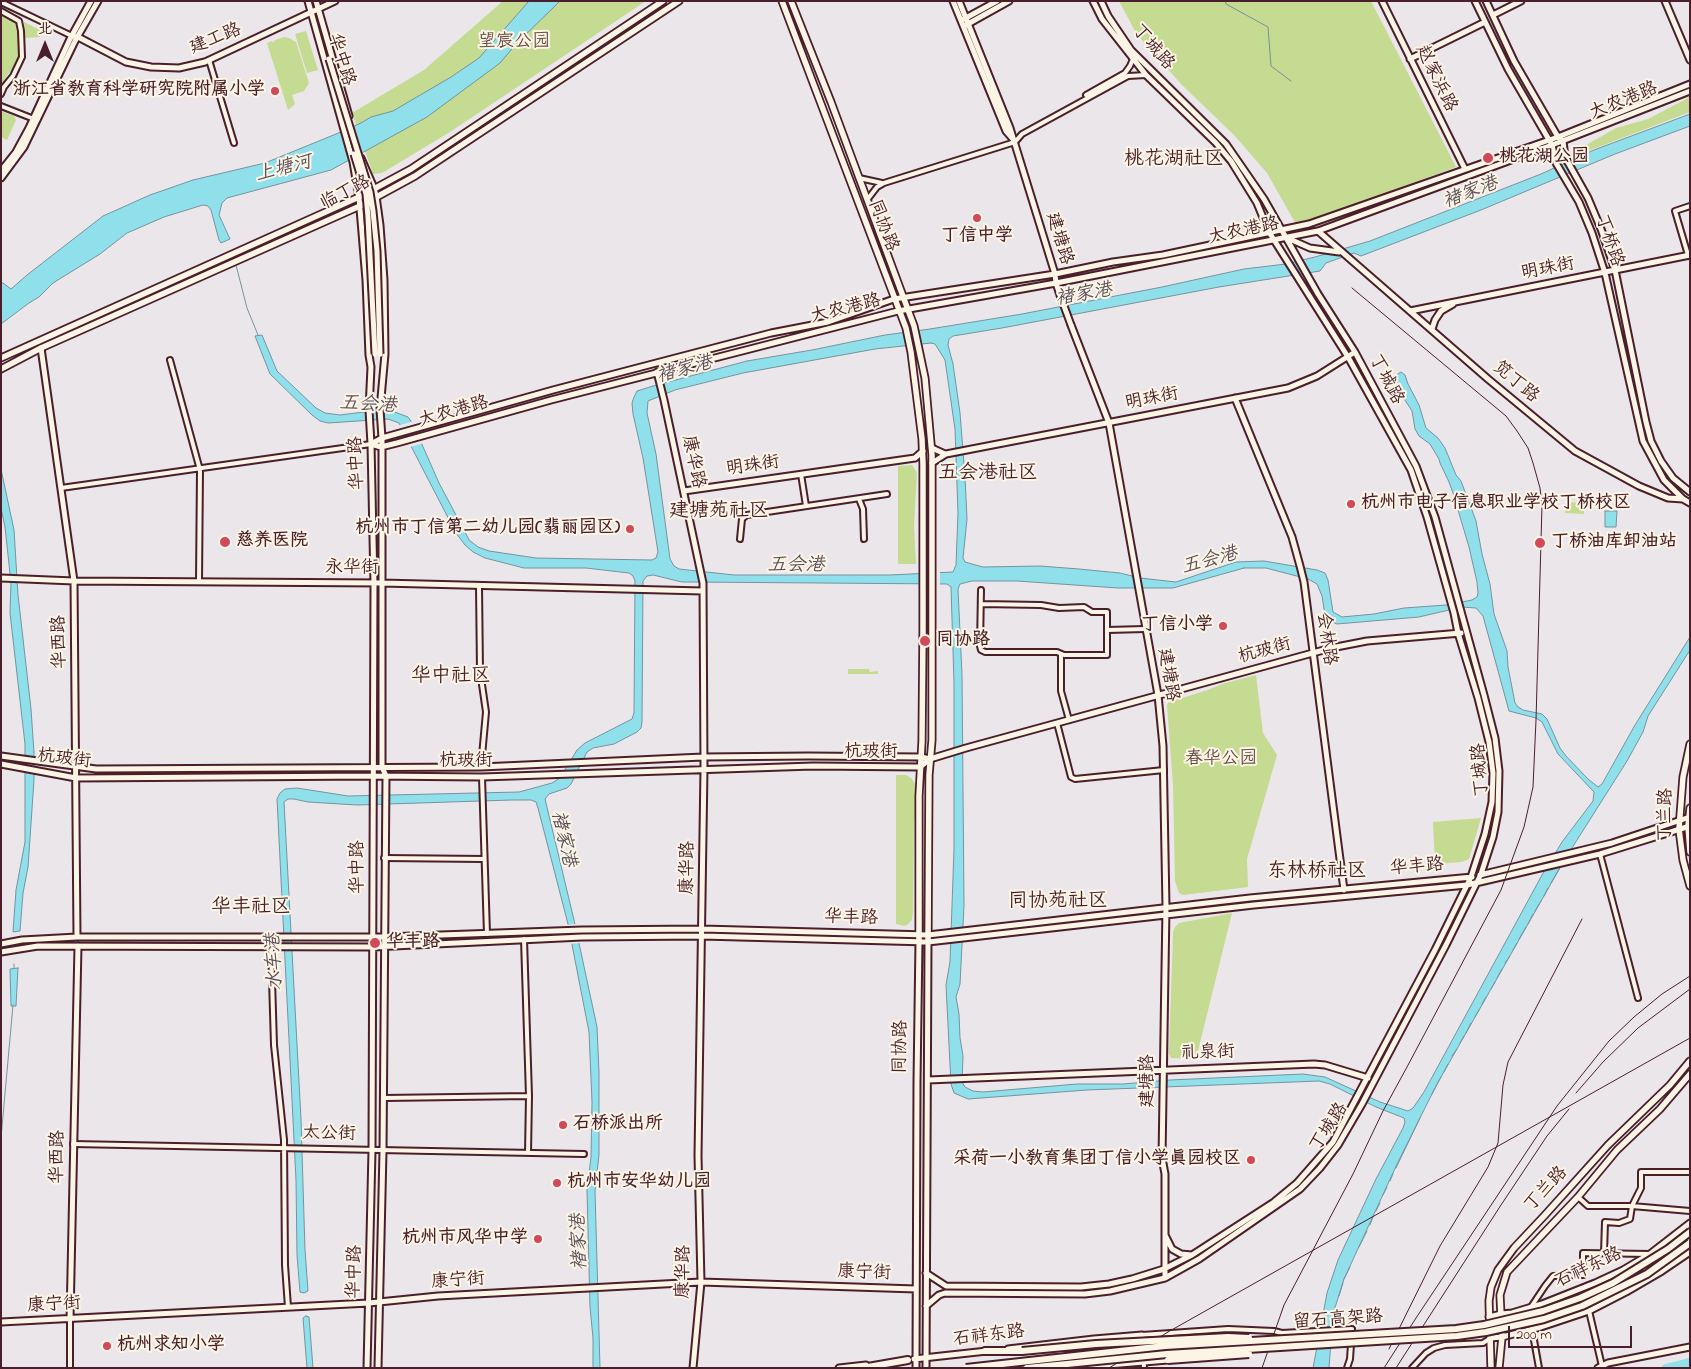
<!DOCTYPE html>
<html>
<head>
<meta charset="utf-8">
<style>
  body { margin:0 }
  #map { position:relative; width:1691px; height:1369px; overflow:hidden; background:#ebe6ea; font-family:"Indie Flower","LXGW WenKai TC",sans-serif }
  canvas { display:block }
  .frame { position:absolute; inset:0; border:2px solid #4a1f2b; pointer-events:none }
  .north { position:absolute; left:20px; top:20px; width:50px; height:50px; -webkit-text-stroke:4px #fcf5e5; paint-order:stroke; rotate:0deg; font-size:14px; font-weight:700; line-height:20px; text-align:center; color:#4a1f2b }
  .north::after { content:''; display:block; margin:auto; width:18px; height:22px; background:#4a1f2b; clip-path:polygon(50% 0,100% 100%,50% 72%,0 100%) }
  .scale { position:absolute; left:1508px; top:1326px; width:124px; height:22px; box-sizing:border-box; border:2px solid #4a1f2b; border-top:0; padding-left:6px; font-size:15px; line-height:18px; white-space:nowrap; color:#4a1f2b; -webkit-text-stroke:4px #fcf5e5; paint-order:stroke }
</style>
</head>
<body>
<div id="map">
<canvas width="1691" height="1369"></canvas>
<div class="frame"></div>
<div class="north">北</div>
<div class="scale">200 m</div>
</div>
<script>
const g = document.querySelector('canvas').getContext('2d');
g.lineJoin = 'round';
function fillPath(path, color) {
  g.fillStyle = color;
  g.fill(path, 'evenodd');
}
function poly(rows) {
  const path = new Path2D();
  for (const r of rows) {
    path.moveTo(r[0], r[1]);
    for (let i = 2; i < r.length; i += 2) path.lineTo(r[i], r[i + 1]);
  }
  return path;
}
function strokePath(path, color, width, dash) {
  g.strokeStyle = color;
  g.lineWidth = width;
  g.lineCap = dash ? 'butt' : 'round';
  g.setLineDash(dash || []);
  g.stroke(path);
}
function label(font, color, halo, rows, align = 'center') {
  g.font = font + ' "Indie Flower","LXGW WenKai TC",sans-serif';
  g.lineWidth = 4;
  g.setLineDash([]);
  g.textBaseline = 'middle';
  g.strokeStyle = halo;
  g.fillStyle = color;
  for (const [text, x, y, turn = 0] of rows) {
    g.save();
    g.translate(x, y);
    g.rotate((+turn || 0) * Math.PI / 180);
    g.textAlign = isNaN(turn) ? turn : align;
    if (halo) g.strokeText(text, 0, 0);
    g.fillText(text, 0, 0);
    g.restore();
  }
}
fillPath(poly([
  [503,1,646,1,450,132,382,173,373,174,352,113,424,70],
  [1119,1,1371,1,1456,167,1297,226,1267,173,1234,135,1181,84,1136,33],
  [1,14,17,22,20,59,16,66,8,74,1,86],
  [24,22,40,30,40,37,25,38],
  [306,31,318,70,307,73,295,34],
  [284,37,289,38,296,42,309,83,304,91,292,95,295,104,288,110,267,43,272,41,273,43,275,40],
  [1690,97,1690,112,1583,153,1581,148,1616,128,1648,119],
  [1,111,14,116,16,120,7,140,1,137],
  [912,465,917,473,914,526,916,564,898,564,898,466],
  [1566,502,1584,503,1584,514,1565,513],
  [848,669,869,669,870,672,878,671,878,674,848,674],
  [1256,675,1263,733,1277,755,1247,859,1248,887,1183,895,1179,893,1175,881,1173,785,1167,705,1169,702,1208,690,1222,684],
  [896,775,906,775,911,778,916,785,916,810,914,826,913,911,912,920,907,925,904,926,896,924],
  [1481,818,1469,859,1462,862,1435,864,1433,822],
  [1232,913,1196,1059,1171,1058,1169,1054,1173,932,1175,927,1179,923]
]), '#c4db91');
const water = poly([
  [529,1,560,1,516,44,500,63,427,117,331,170,227,198,222,203,219,215,230,239,221,243,219,240,211,210,208,206,203,205,164,217,127,233,100,254,53,283,39,297,29,303,1,324,1,283,3,283,11,289,27,275,103,216,150,195,193,180,265,163,336,134,361,123,371,117,393,111,451,77,479,58,529,1],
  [1690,114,1690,126,1615,154,1481,210,1361,256,1354,253,1326,263,1320,271,1219,287,1002,328,953,336,949,339,948,345,953,364,960,413,965,477,967,519,963,558,965,562,972,564,983,567,1040,566,1079,569,1120,573,1140,578,1176,582,1236,562,1264,561,1317,570,1325,573,1328,580,1333,612,1342,617,1374,614,1404,608,1446,605,1472,600,1477,597,1478,593,1477,582,1469,547,1453,493,1449,482,1440,463,1439,459,1430,444,1419,436,1415,429,1412,411,1401,394,1393,377,1401,372,1405,375,1408,384,1419,405,1426,428,1438,438,1445,448,1456,475,1461,481,1476,521,1482,554,1490,584,1494,614,1507,651,1508,667,1515,703,1518,707,1523,710,1542,714,1547,719,1560,748,1566,756,1588,779,1598,787,1602,784,1635,725,1690,637,1690,650,1648,716,1643,732,1627,761,1565,859,1437,1084,1398,1162,1344,1279,1333,1314,1329,1368,1313,1368,1327,1293,1338,1260,1376,1179,1403,1128,1405,1122,1404,1118,1376,1107,1330,1084,1319,1081,1087,1090,968,1099,954,1093,951,1084,946,985,950,962,954,849,954,683,951,587,947,584,692,582,682,582,653,575,647,576,643,581,642,722,641,728,637,732,614,744,593,748,587,752,571,784,567,788,549,794,545,799,574,920,597,1027,599,1072,599,1155,595,1191,600,1368,593,1368,593,1338,590,1307,587,1190,591,1157,592,1102,589,1032,568,924,538,808,536,802,531,800,512,800,357,805,308,802,294,799,288,799,284,802,301,1119,305,1250,308,1291,304,1293,300,1292,297,1255,296,1180,277,799,280,793,285,789,297,788,348,796,519,792,552,783,560,778,577,750,585,743,632,719,634,713,635,581,633,576,629,573,586,568,524,568,485,558,473,552,465,545,456,533,399,423,388,419,328,423,320,421,312,415,270,374,255,336,262,335,277,371,316,408,325,413,340,415,372,411,392,411,408,417,413,424,439,483,464,530,469,540,478,547,489,551,536,558,652,560,656,558,658,552,643,458,633,414,632,403,634,397,637,391,653,386,747,361,812,350,885,335,930,329,1022,314,1162,287,1244,269,1286,264,1315,257,1370,241,1541,174,1594,150,1690,114],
  [931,343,935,344,945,360,955,429,958,513,956,565,953,572,889,575,734,575,679,569,674,566,670,559,656,454,647,413,648,401,675,390,743,373,875,349,931,343],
  [1244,568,1266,568,1308,579,1317,584,1322,596,1325,615,1328,620,1337,624,1419,617,1462,607,1476,608,1483,616,1509,711,1536,718,1542,722,1558,754,1594,792,1593,801,1562,842,1542,875,1424,1092,1413,1108,1408,1111,1380,1102,1325,1077,1303,1074,1170,1080,1123,1084,1077,1084,983,1092,973,1091,965,1087,962,1082,963,1056,960,1038,959,1014,956,997,960,984,964,905,962,675,958,589,960,584,972,581,1017,581,1118,588,1173,588,1244,568],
  [1,469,14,530,18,595,31,709,34,753,34,780,28,867,23,893,20,931,13,932,16,890,25,842,25,744,10,613,11,583,5,527,1,508,1,469],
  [1605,511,1617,511,1616,527,1605,527,1605,511],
  [18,968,16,1006,11,1006,10,969,18,968],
  [306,1316,309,1317,313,1368,307,1368,303,1318,306,1316]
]);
fillPath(water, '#90e0ec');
strokePath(water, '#74939f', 1);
fillPath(poly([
  [414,421,424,443,410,447,397,426],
  [920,572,940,572,940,586,920,587],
  [577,924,581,943,569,944,565,925]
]), '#ebe6ea');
strokePath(poly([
  [1225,1,1226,4,1268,27,1271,66,1291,81],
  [236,265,247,308,258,335],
  [1551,883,1562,864],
  [1544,896,1548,888],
  [1535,911,1541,901],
  [1528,924,1533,914],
  [1519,939,1526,927],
  [1513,950,1517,943],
  [1505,963,1510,956],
  [14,968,14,964],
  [1497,978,1502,969],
  [1491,989,1495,982],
  [1482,1004,1486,997],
  [1475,1017,1479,1010],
  [1466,1033,1471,1023],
  [1460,1043,1464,1036],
  [1452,1056,1457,1049],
  [1444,1072,1448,1064],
  [1432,1094,1441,1077],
  [1,1138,13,1005],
  [1396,1168,1420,1118],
  [1390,1181,1393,1174],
  [1383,1195,1387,1187],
  [1376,1211,1380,1203],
  [1370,1225,1373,1217],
  [1359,1247,1367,1231],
  [1344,1279,1350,1267],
  [1339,1296,1343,1283],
  [1331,1330,1335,1307]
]), '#74939f', 1);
strokePath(poly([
  [1666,1368,1690,1362]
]), '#90e0ec', 8);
const street = poly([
  [1,2,72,36],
  [1,11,19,21,21,31,22,57,13,76,4,87,1,94],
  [209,60,234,143],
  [1086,95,1125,73,1130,66,1133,59],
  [1,106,34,119],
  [859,178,882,183],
  [867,200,877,187,884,183,1015,142,1022,134,1128,76,1146,75],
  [1688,255,1675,211,1690,206],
  [170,360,200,470,199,581],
  [801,474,806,506],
  [61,488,371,444],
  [859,499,863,509,864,539],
  [740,539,742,519,747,515,887,494],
  [479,586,480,671,486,712,481,767],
  [981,604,1041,605,1059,608,1084,607,1092,612,1107,612,1107,655,1064,655,1057,652,985,652,981,650,980,646,981,590],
  [1107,630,1145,629],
  [1061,654,1061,691,1069,720],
  [1057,723,1071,777,1075,779,1164,770],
  [482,777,487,934],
  [1600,854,1638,998],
  [384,858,484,859],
  [524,939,529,1096,528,1153],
  [271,947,274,1045,284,1140,285,1265,288,1307],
  [384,1098,529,1096],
  [73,1144,584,1154],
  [1578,1197,1588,1206,1632,1206,1690,1211],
  [1604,1253,1605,1222,1619,1223,1630,1219,1632,1206,1641,1188,1641,1172,1690,1172],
  [1531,1307,1545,1286,1553,1276,1583,1275,1583,1253,1650,1254],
  [1589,1311,1602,1366],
  [1532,1329,1539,1368],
  [70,1368,70,1319],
  [1144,1368,1142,1335,1228,1329,1274,1331,1282,1333,1352,1329,1350,1359,1347,1368],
  [1412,1368,1426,1353,1434,1348,1445,1345,1483,1343,1491,1338]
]);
const secondary = poly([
  [308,1,353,162,359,197,366,280,369,355,371,367,369,410,371,444,374,584,372,1150,367,1368],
  [316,1,349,116],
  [953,1,1006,131,1013,139],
  [959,1,1010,128,1055,274,1056,283,1060,295],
  [1382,1,1465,169],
  [1475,1,1508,69,1552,145,1556,163,1579,202,1592,233,1605,273,1643,441,1664,480,1683,499],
  [1486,1,1514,61,1558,137,1563,141,1565,157,1588,198,1601,229,1615,270,1646,422,1651,441,1661,461,1673,478,1690,492],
  [1665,1,1690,60],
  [1493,15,1521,1],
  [964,19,997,1],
  [966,25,1009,1],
  [72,36,78,37,126,62,151,67,179,68,205,62,335,1],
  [1410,59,1485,22],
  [361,158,374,188,376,196,380,225,384,280,385,354,380,409,382,438,382,767,386,776,383,1151,378,1368],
  [1,171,16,152,29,128,70,39,91,1],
  [1,178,24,147,75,41,98,1],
  [1318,231,1488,379,1575,451,1639,486,1668,498,1683,499,1690,503],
  [1285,237,1310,248,1339,252],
  [1410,311,1690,255],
  [1071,325,1109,423,1158,695,1163,746,1166,907,1162,1158,1165,1174,1165,1278],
  [1432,329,1435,320,1441,311,1453,304],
  [41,348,74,581,77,937],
  [657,372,664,400,703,583,704,769,698,1156,701,1282,693,1368],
  [1235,398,1292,537,1300,566,1304,582,1344,890],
  [371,444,382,438,553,390,771,333,828,322,894,299,1055,274,1113,262,1163,255,1309,224,1558,137,1690,84],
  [371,444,381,447,397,443,551,400,898,311,1056,283,1318,231,1552,145,1690,91],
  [932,448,945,454],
  [932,463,946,454,1288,388,1317,376,1355,352],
  [684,491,915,458,923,451],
  [1,578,74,581,382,583,703,591],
  [1,756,96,769,481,767,703,757,808,756,921,757,930,759],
  [1,764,76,778,373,776,482,777,813,766,920,767,930,759,966,748,1331,648,1367,641,1461,633],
  [1480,875,1612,843,1690,817],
  [1,944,22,940,77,937,384,937,582,930,702,929,928,935,1250,898,1472,877],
  [1,952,38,946,373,947,582,937,702,936,928,942,1254,905,1467,885,1600,854,1690,826],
  [928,1080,1314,1064,1325,1065,1368,1078],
  [1165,1235,1172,1249,1181,1254,1192,1255],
  [926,1273,946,1286,1081,1287,1109,1284,1132,1279,1164,1269,1192,1255,1274,1202,1297,1183,1333,1142,1435,950,1471,877,1485,834,1492,802,1493,773,1489,742,1478,698,1458,633,1454,613,1427,517,1411,470,1348,357,1269,232,1257,203,1231,161,1216,143,1146,75,1102,19,1093,1],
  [926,1306,939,1295,945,1293,1085,1294,1110,1291,1165,1278,1199,1259,1300,1189,1320,1168,1338,1145,1362,1104,1446,945,1481,874,1493,837,1498,812,1499,771,1495,738,1484,695,1435,517,1416,466,1355,352,1318,294,1264,199,1226,144,1131,50,1108,16,1101,1],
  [1489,1317,1501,1314,1512,1313,1542,1304,1595,1283,1623,1270,1650,1254,1690,1223],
  [70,1319,78,946],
  [1,1322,369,1303,438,1296,701,1282,916,1289],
  [1491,1338,1502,1337,1541,1327,1589,1311,1626,1292,1662,1271,1690,1252],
  [1008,1349,1094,1339,1142,1335],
  [914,1359,987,1351],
  [839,1368,866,1365],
  [916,1368,917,1082,919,941],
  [926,1368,928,942],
  [1072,1368,1168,1360],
  [1598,1368,1608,1363,1690,1347]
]);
const primary = poly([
  [782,1,906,328,911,352,922,439,923,464,923,630,922,741,919,796,919,941],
  [791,1,831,102,914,326,925,378,932,455,932,740,929,775,928,942],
  [1,358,359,197,411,169,663,1],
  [1,369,41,348,360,206,415,176,679,1],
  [1690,744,1683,777,1679,829,1683,860,1690,886],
  [1690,808,1688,826,1690,852],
  [1491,1368,1489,1301,1491,1287,1498,1270,1514,1248,1545,1215,1608,1145,1670,1085,1690,1061],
  [1499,1368,1502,1337,1500,1295,1507,1272,1578,1197,1617,1150,1660,1109,1690,1074]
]);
const highway = poly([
  [985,1351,1022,1351],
  [862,1368,908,1360]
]);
strokePath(street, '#4a1f2b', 8);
strokePath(secondary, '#4a1f2b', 9);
strokePath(primary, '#4a1f2b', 9);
strokePath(highway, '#4a1f2b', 10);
strokePath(street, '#fcf5e5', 4);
strokePath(secondary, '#fcf5e5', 5);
strokePath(primary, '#fcf5e5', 5.5);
strokePath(highway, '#fcf5e5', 6);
strokePath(poly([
  [1576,1093,1603,1062,1638,1028,1690,989],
  [1389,1349,1440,1246,1488,1167,1498,1143,1503,1085,1508,1062,1582,919],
  [1109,1368,1168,1332,1690,1038],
  [1262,1368,1284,1305,1353,1174,1383,1111,1407,1067,1501,890,1524,827,1533,787,1536,720,1542,505,1540,488,1533,463,1528,448,1517,431,1506,416,1352,288],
  [1384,1368,1416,1318,1557,1106,1609,1041,1634,1017,1662,994,1690,976],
  [1396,1368,1501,1205,1547,1136,1569,1109]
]), '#4a1f2b', 1);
const secondaryBridge = poly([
  [329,59,370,192,373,211,377,251,380,354],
  [354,154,366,194,368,217,375,354],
  [1060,295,1071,325]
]);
const highwayBridge = poly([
  [1022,1351,1096,1344,1228,1337,1249,1338],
  [1168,1360,1249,1354],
  [966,1368,1165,1346,1456,1329,1484,1325,1543,1311,1580,1298,1613,1283,1668,1249,1690,1232],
  [1027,1368,1167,1354,1457,1336,1486,1332,1544,1319,1582,1306,1647,1274,1690,1243]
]);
strokePath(secondaryBridge, '#4a1f2b', 9, []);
strokePath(highwayBridge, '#4a1f2b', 10, []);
strokePath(secondaryBridge, '#fcf5e5', 5);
strokePath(highwayBridge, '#fcf5e5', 6);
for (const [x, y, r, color] of [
  [275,91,5,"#d1495b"],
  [1488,158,6,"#d1495b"],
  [977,218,5,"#d1495b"],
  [1351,504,5,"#d1495b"],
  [630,529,5,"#d1495b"],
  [225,542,6,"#d1495b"],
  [1540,543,6,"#d1495b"],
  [1223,626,5,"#d1495b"],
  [925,641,6,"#d1495b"],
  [375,943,6,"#d1495b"],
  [563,1125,5,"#d1495b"],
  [1251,1160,5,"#d1495b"],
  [557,1183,5,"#d1495b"],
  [538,1239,5,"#d1495b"],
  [107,1346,5,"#d1495b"]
]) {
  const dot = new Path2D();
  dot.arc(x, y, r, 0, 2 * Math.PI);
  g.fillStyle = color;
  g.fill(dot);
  strokePath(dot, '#fcf5e5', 2);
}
label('18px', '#4a1f2b', '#fcf5e5', [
  ["建工路",216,40,-22],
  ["丁城路",1152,48,49],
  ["华中路",340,60,73],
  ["赵家浜路",1435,79,64],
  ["大农港路",1624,102,-22],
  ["临丁路",346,194,-27],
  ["同协路",882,226,69],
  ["大农港路",1244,232,-12],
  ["建塘路",1058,239,73],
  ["丁桥路",1608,241,71],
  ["明珠街",1548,270,-11],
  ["大农港路",846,310,-14],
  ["丁城路",1385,380,62],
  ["笕丁路",1515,383,40],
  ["明珠街",1152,400,-11],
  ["大农港路",454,413,-16],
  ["康华路",692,462,78],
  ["华中路",358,463,-92],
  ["明珠街",753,467,-8],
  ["永华街",352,569],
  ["会林路",1325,639,82],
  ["华西路",61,642,-91],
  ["杭玻街",1265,652,-15],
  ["建塘路",1167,675,80],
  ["杭玻街",871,753],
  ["杭玻街",64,760,7],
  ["杭玻街",466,762],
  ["丁城路",1482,770,-94],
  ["丁兰路",1667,815,-89],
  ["华中路",359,867,-90],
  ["康华路",689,868,-89],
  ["华丰路",1417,868,-5],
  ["华丰路",851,919,2],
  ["同协路",902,1047,-89],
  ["礼泉街",1208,1054,-2],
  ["建塘路",1149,1081,-90],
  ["丁城路",1330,1128,-57],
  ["太公街",329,1135,1],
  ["华西路",59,1157,-89],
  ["丁兰路",1547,1190,-47],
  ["石祥东路",1589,1269,-25],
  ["华中路",356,1272,-88],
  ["康华路",685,1272,-89],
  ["康宁街",864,1274,2],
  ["康宁街",458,1282,-4],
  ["康宁街",54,1306,-3],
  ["留石高架路",1338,1321,-4],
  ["石祥东路",989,1337,-7]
]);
label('18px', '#684e44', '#fcf5e5', [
  ["望宸公园",514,43],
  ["春华公园",1221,760]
]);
label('bold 18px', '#4a1f2b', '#fcf5e5', [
  ["浙江省教育科学研究院附属小学",265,91,"right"],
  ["桃花湖公园",1499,158],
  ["丁信中学",977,237,"center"],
  ["杭州市电子信息职业学校丁桥校区",1361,504],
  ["杭州市丁信第二幼儿园(翡丽园区)",620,529,"right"],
  ["慈养医院",236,542],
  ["丁桥油库卸油站",1551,543],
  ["丁信小学",1213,626,"right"],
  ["同协路",936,641],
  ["华丰路",386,943],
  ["石桥派出所",573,1125],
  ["采荷一小教育集团丁信小学真园校区",1241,1160,"right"],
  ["杭州市安华幼儿园",567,1183],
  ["杭州市风华中学",528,1239,"right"],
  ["杭州求知小学",117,1346]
], 'left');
label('italic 19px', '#5c4f5b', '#fcf5e5', [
  ["上塘河",284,170,-14],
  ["褚家港",1471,194,-21],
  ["褚家港",1084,296,-10],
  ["褚家港",685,371,-15],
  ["五会港",368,406,3],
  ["五会港",1210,562,-15],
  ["五会港",796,567],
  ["褚家港",562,839,77],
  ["水车港",276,962,-93],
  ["褚家港",581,1242,-92]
]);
label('20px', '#4a1f2b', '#fcf5e5', [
  ["桃花湖社区",1174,161],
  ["五会港社区",988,475],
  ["建塘苑社区",719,513],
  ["华中社区",451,678],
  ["东林桥社区",1317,873],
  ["同协苑社区",1058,903],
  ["华丰社区",251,909]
]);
</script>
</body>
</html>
